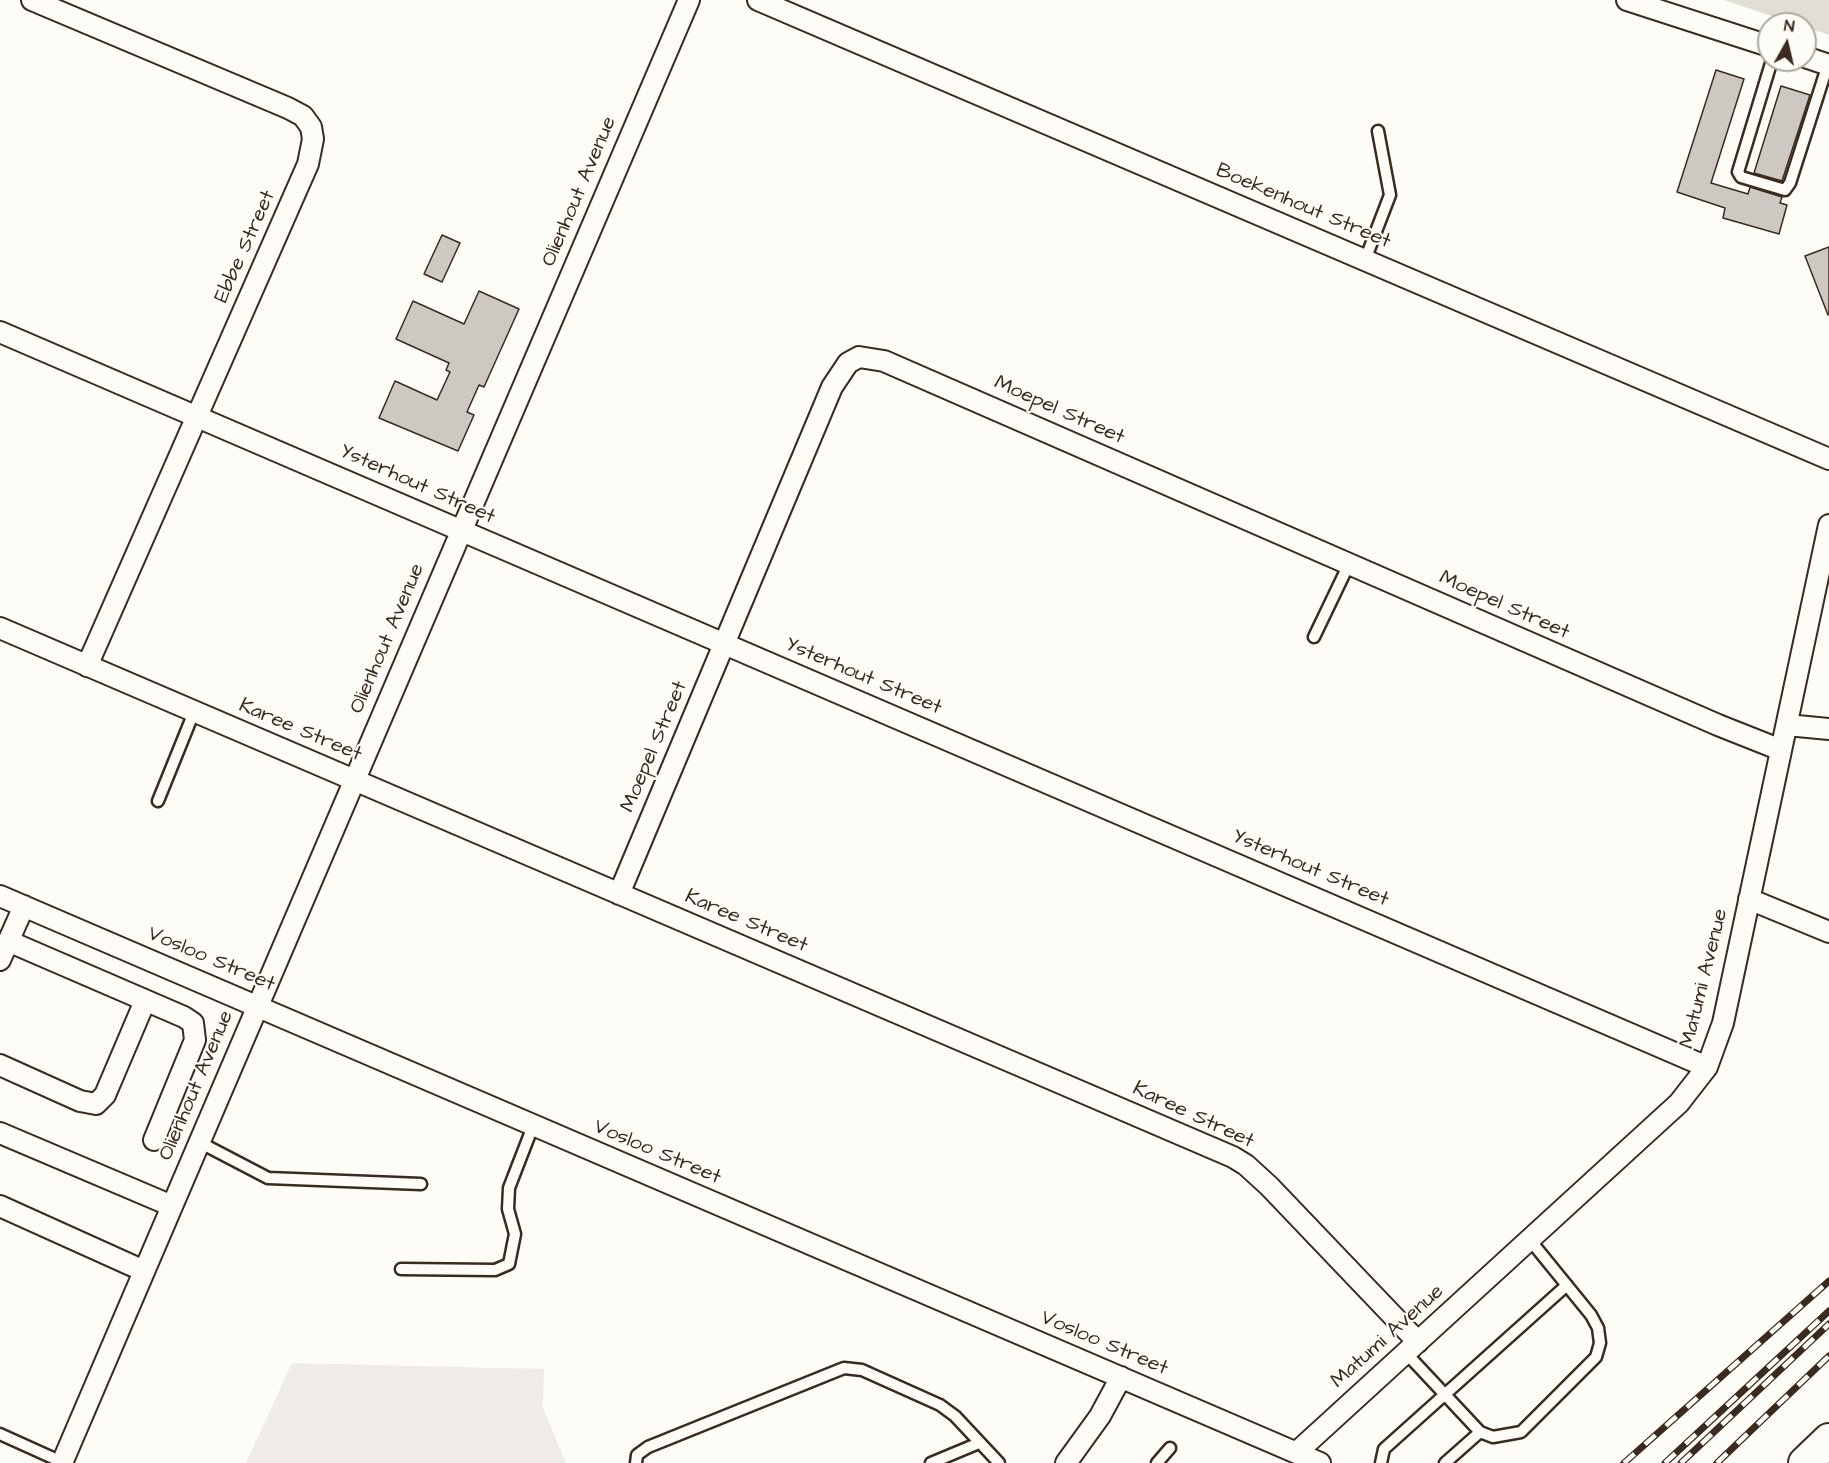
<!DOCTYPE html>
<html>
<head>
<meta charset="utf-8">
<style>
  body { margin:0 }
  #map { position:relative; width:1829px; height:1463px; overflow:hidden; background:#fdfcf7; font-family:"Architects Daughter",sans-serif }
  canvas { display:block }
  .north { position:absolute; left:1757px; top:12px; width:60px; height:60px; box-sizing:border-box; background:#fdfcf7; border:2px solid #afa8a0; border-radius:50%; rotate:8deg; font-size:16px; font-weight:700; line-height:24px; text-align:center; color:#3b2a1e }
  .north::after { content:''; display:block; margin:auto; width:21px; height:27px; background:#3b2a1e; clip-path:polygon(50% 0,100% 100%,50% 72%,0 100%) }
</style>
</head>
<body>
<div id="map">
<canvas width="1829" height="1463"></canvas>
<div class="north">N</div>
</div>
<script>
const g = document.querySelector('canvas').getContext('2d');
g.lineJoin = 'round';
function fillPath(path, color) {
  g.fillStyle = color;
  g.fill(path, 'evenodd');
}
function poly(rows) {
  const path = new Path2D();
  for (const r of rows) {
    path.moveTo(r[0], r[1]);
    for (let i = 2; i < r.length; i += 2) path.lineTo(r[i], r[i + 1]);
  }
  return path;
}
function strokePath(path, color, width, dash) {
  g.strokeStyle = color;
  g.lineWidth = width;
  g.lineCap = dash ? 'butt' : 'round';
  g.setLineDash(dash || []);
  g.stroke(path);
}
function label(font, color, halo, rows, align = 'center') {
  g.font = font + ' "Architects Daughter",sans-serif';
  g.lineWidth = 4.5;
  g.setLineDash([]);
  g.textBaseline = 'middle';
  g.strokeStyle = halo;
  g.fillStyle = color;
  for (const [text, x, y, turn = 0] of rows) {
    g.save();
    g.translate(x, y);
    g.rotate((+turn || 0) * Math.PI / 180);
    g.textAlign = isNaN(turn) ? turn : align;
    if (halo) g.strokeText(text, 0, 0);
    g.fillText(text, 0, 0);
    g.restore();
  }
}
fillPath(poly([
  [292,1363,544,1369,543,1408,566,1463,246,1463]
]), '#efece7');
fillPath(poly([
  [1724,0,1829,0,1829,35,1805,27,1805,24,1795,24]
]), '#e1ded7');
const building = poly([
  [1716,70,1744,79,1711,183,1748,194,1750,187,1782,197,1780,203,1787,205,1779,234,1723,218,1725,208,1677,192,1716,70],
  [1781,86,1810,95,1782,181,1754,173,1781,86],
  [442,235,460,243,442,282,424,274,442,235],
  [1829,247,1829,314,1828,315,1805,256,1829,247],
  [479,291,519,309,484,387,479,385,467,412,474,415,458,451,379,418,395,381,437,400,450,372,446,370,449,363,396,339,413,301,464,324,479,291]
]);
fillPath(building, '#cdc8c2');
strokePath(building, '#3b2a1e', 1.5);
const service = poly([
  [1772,60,1738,172,1741,177,1785,190,1790,183,1828,64],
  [1365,260,1390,195,1378,131],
  [1314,637,1349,564],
  [158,801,194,712],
  [199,1142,268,1178,421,1184],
  [401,1269,495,1270,509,1264,515,1234,508,1209,509,1188,533,1126],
  [1406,1353,1480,1432,1493,1437,1521,1432,1596,1357,1600,1343,1598,1328,1591,1315,1530,1240],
  [0,1434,62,1462],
  [636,1463,637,1455,648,1447,844,1368,862,1370,940,1405,955,1416,999,1463],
  [931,1463,979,1443],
  [1157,1463,1170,1448],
  [1381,1463,1384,1449,1567,1285],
  [1445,1463,1480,1432]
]);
const minor = poly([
  [32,0,288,108,303,116,311,127,313,139,308,164,87,666],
  [758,0,1829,459],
  [1627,0,1769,46],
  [1805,57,1829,65],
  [0,332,1707,1067],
  [0,628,1233,1157,1246,1165,1269,1186,1418,1342],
  [1787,725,1829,729],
  [619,894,832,387,848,363,859,357,884,361,1718,725,1781,750],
  [0,896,1320,1463],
  [1749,899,1829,932],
  [8,941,184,1017,193,1023,195,1040,154,1140],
  [0,960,24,906],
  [0,1065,80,1101,96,1104,105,1095,145,1001],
  [0,1133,172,1206],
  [0,1206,144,1271],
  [1296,1453,1679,1103,1707,1067,1723,1023,1829,525],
  [62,1463,689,0],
  [1066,1463,1100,1416,1121,1377]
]);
const primary = poly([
  [1805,1463,1829,1440]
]);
strokePath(service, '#3b2a1e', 15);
strokePath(minor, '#3b2a1e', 24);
strokePath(primary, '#3b2a1e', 36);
strokePath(service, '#fdfcf7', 10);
strokePath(minor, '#fdfcf7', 20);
strokePath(primary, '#fdfcf7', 32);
const rail = poly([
  [1624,1463,1829,1281],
  [1665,1463,1829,1311],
  [1681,1463,1829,1324],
  [1717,1463,1829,1356]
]);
strokePath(rail, '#3b2a1e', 7);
strokePath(rail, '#fdfcf7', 4.5, [14]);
label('21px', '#3b2a1e', '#fdfcf7', [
  ["Olienhout Avenue",580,192,-67],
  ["Boekenhout Street",1303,207,23],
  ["Ebbe Street",246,247,-66],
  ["Moepel Street",1059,411,24],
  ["Ysterhout Street",417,485,24],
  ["Moepel Street",1504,606,24],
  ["Olienhout Avenue",388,639,-67],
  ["Ysterhout Street",863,677,23],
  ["Karee Street",300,731,23],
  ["Moepel Street",655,747,-67],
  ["Ysterhout Street",1310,869,23],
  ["Karee Street",746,922,23],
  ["Vosloo Street",211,960,23],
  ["Matumi Avenue",1705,979,-76],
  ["Olienhout Avenue",197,1086,-67],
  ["Karee Street",1193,1116,25],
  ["Vosloo Street",657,1153,23],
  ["Matumi Avenue",1388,1337,-42],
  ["Vosloo Street",1104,1344,23]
]);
</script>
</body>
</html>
